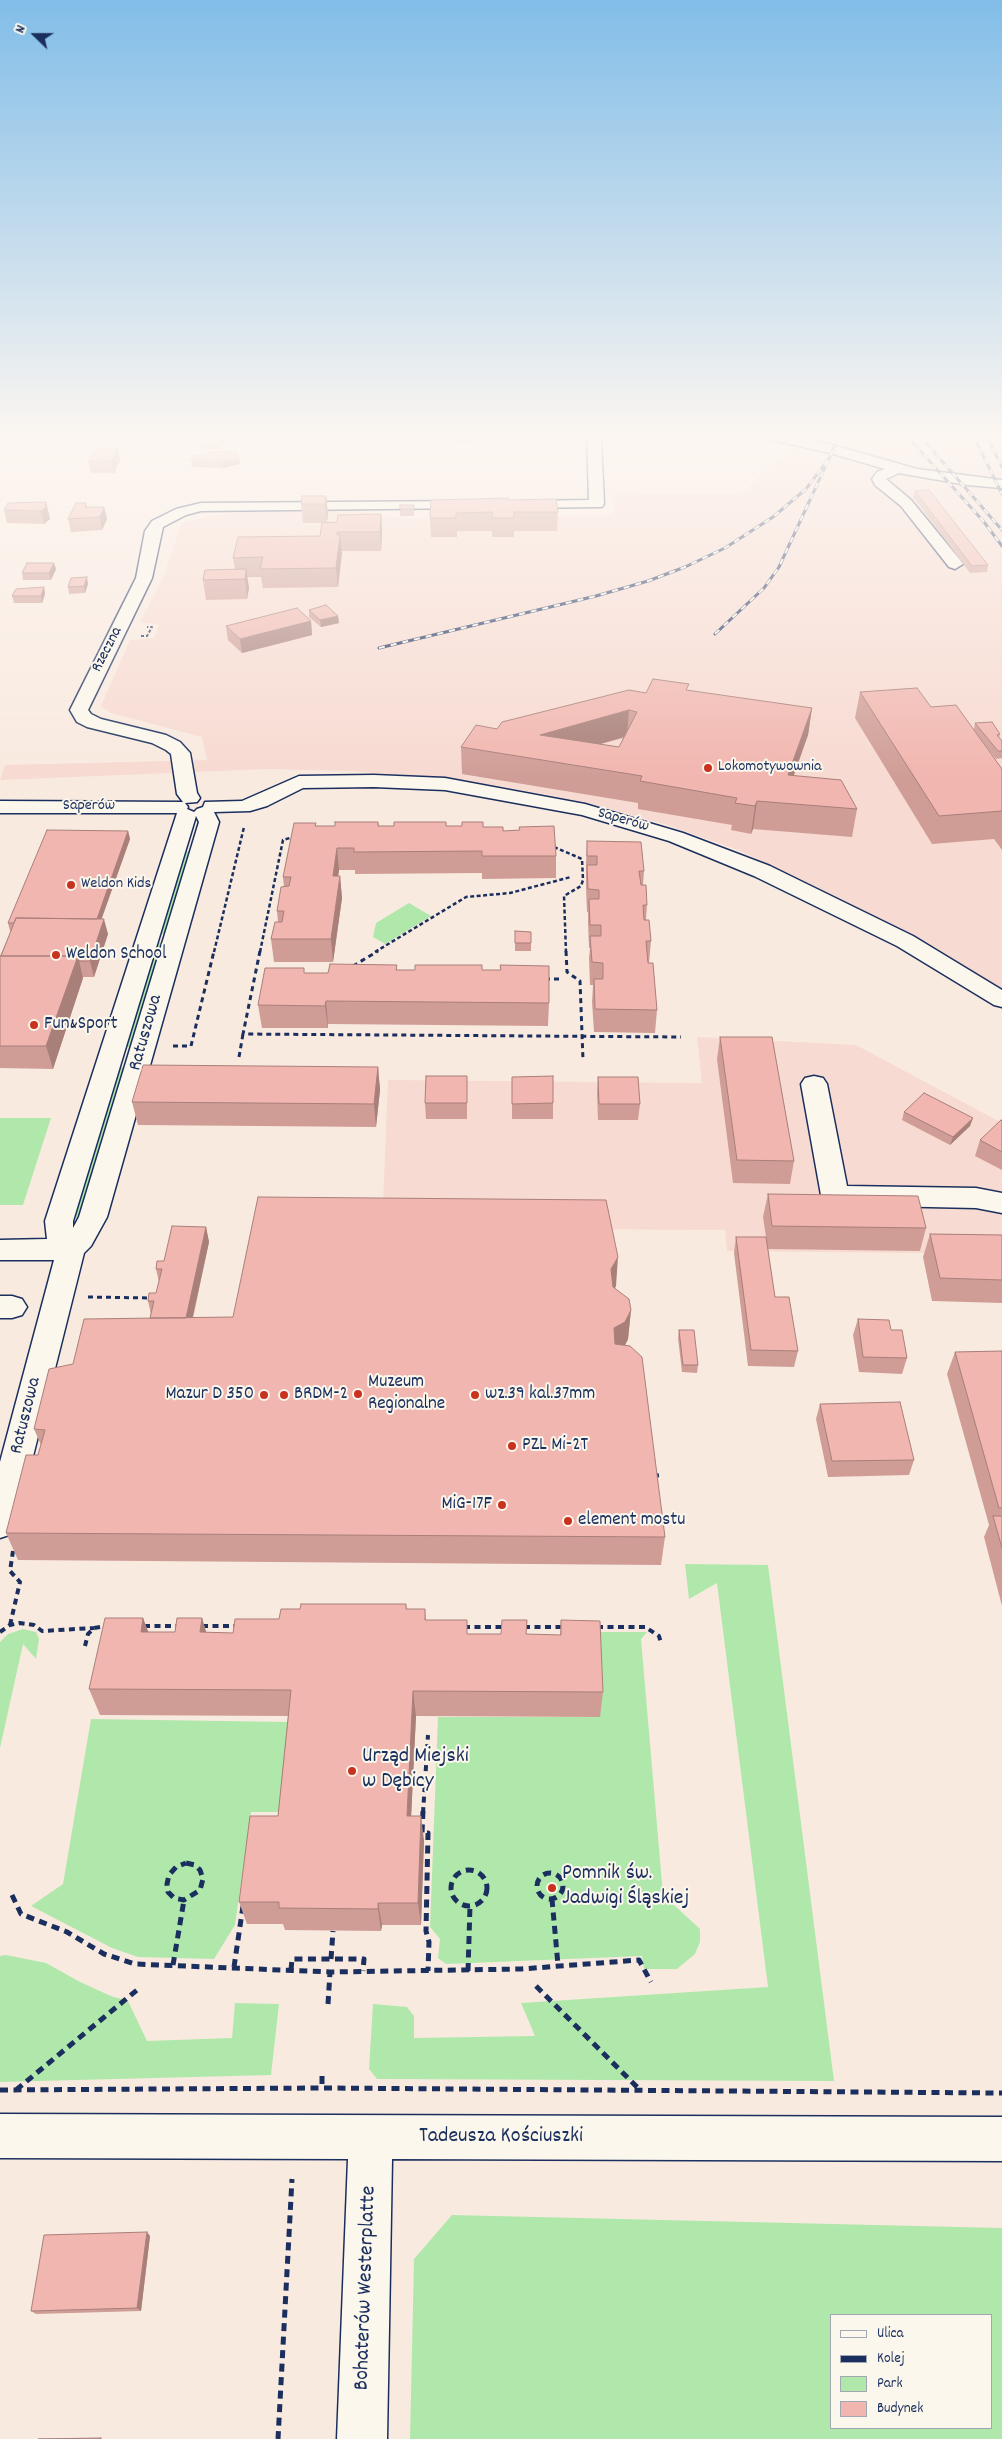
<!DOCTYPE html>
<html>
<head>
<meta charset="utf-8">
<style>
  body { margin:0 }
  #map { position:relative; width:1002px; height:2439px; overflow:hidden; background:#f9eae0; font-family:Dekko,sans-serif }
  canvas { display:block }
  .legend { position:absolute; left:830px; top:2314px; width:162px; height:115px; box-sizing:border-box; background:#fbf7ec; border:1px solid #a1a7b3; margin:0; padding:6px 9px; list-style:none; font-size:15px; color:#1b2f5e }
  .legend li { display:flex; align-items:center; gap:10px; height:25px }
  .legend b { width:25px; border:1px solid #a1a7b3 }
  .north { position:absolute; left:10px; top:10px; width:50px; height:50px; -webkit-text-stroke:4px #fbf7ec; paint-order:stroke; rotate:292deg; font-size:14px; font-weight:700; line-height:20px; text-align:center; color:#1b2f5e }
  .north::after { content:''; display:block; margin:auto; width:18px; height:22px; background:#1b2f5e; clip-path:polygon(50% 0,100% 100%,50% 72%,0 100%) }
</style>
</head>
<body>
<div id="map">
<canvas width="1002" height="2439"></canvas>
<ul class="legend">
<li><b style="height:6px;background:#fbf7ec"></b>Ulica</li>
<li><b style="height:6px;background:#1b2f5e"></b>Kolej</li>
<li><b style="height:14px;background:#b0e8ab"></b>Park</li>
<li><b style="height:14px;background:#f1b6af"></b>Budynek</li>
</ul>
<div class="north">N</div>
</div>
<script>
const g = document.querySelector('canvas').getContext('2d');
g.lineJoin = 'round';
function fillPath(path, color) {
  g.fillStyle = color;
  g.fill(path, 'evenodd');
}
function poly(rows) {
  const path = new Path2D();
  for (const r of rows) {
    if (r.length === 3) {
      path.moveTo(r[0] + r[2], r[1]);
      path.arc(r[0], r[1], r[2], 0, 2 * Math.PI);
      continue;
    }
    path.moveTo(r[0], r[1]);
    for (let i = 2; i < r.length; i += 2) path.lineTo(r[i], r[i + 1]);
  }
  return path;
}
function strokePath(path, color, width, dash) {
  g.strokeStyle = color;
  g.lineWidth = width;
  g.lineCap = dash ? 'butt' : 'round';
  g.setLineDash(dash || []);
  g.stroke(path);
}
function label(font, color, halo, rows, align = 'center') {
  g.font = font + ' Dekko,sans-serif';
  g.lineWidth = 4;
  g.setLineDash([]);
  g.textBaseline = 'middle';
  g.strokeStyle = halo;
  g.fillStyle = color;
  for (const [text, x, y, turn = 0] of rows) {
    g.save();
    g.translate(x, y);
    g.rotate((+turn || 0) * Math.PI / 180);
    g.textAlign = isNaN(turn) ? turn : align;
    if (halo) g.strokeText(text, 0, 0);
    g.fillText(text, 0, 0);
    g.restore();
  }
}
fillPath(poly([
  [831,437,1002,437,1002,989,930,944,799,878,738,850,667,825,589,803,500,786,419,776,350,771,267,769,0,780,5,765,207,760,202,737,111,713,101,706,130,640,154,638,159,625,140,622,162,580,182,523,211,516,246,512,362,510,372,516,432,519,614,515,612,495,742,493,791,446,806,438,831,445],
  [697,1037,856,1045,1002,1123,1002,1254,727,1251,725,1230,382,1228,388,1080,702,1083]
]), '#f7dad1');
fillPath(poly([
  [184,851,191,851,169,934,156,934],
  [409,903,431,916,385,944,373,937,376,923],
  [153,942,166,943,135,1048,121,1046],
  [125,1067,80,1218,73,1218,117,1068],
  [0,1118,51,1118,23,1205,0,1205],
  [685,1564,768,1565,834,2081,377,2079,369,2069,373,2004,407,2007,414,2016,414,2038,535,2036,521,2003,768,1987,717,1583,689,1599],
  [23,1629,36,1632,39,1639,36,1659,23,1644,0,1748,0,1642,8,1634],
  [597,1632,647,1632,641,1639,663,1895,700,1929,700,1942,695,1954,677,1969,644,1969,642,1956,446,1964,438,1958,440,1939,430,1927,438,1717,600,1717],
  [91,1719,290,1722,279,1812,251,1812,235,1925,214,1959,138,1957,112,1948,31,1906,63,1884],
  [6,1955,46,1963,80,1982,111,1996,128,2001,147,2041,232,2038,235,2003,279,2004,271,2075,0,2082,0,1956],
  [452,2215,1002,2228,1002,2439,410,2439,414,2259],
  [831,2315,991,2315,991,2428,831,2428]
]), '#b0e8ab');
const minor = poly([
  [587,437,601,437,604,504,602,507,514,508,512,505,519,501,589,500,587,437],
  [770,437,794,437,833,445,917,469,1002,480,1002,488,967,485,899,473,886,479,911,500,961,561,963,564,955,569,949,567,901,506,875,485,872,479,877,472,885,469,830,453,772,440,770,437],
  [468,501,475,505,473,508,201,511,186,515,163,527,152,578,88,710,91,714,101,719,166,735,180,742,190,753,197,793,200,798,197,802,185,803,188,807,187,809,194,812,197,809,203,807,205,802,242,801,299,776,374,775,445,778,585,804,683,833,770,866,913,936,1002,990,1002,1007,994,1005,897,946,754,876,669,841,582,815,445,790,374,787,303,788,267,806,250,811,214,812,219,822,107,1217,91,1246,84,1253,16,1524,12,1534,0,1538,0,1462,54,1260,0,1260,0,1240,47,1239,45,1221,177,813,0,813,0,801,183,802,177,794,171,754,166,750,152,743,87,727,77,722,70,710,136,578,145,531,152,521,176,509,201,503,468,501],
  [196,816,199,822,79,1217,73,1228,73,1221,196,816],
  [814,1076,823,1078,827,1084,847,1186,976,1188,1002,1193,1002,1213,976,1208,835,1205,825,1202,821,1195,801,1084,805,1078,814,1076],
  [0,1296,12,1296,22,1299,27,1307,22,1315,12,1318,0,1318,0,1296],
  [0,2114,1002,2117,1002,2161,392,2159,387,2439,337,2439,348,2159,0,2158,0,2114]
]);
strokePath(minor, '#1b2f5e', 3);
strokePath(poly([
  [141,636,147,636,152,627,147,627]
]), '#1b2f5e', 2, [3, 2]);
strokePath(poly([
  [554,847,582,859,583,880,581,886,564,896,566,952],
  [214,952,244,827],
  [260,952,283,840,293,837],
  [375,952,466,897,510,893,571,877]
]), '#1b2f5e', 2.5, [4, 2.5]);
strokePath(poly([
  [260,951,243,1034,681,1037],
  [566,951,567,972,580,981,583,1060],
  [353,966,378,951],
  [545,979,559,979],
  [173,1046,191,1046,214,951],
  [239,1057,243,1034],
  [88,1297,150,1298]
]), '#1b2f5e', 3, [5, 4]);
strokePath(poly([
  [653,1476,662,1475],
  [10,1625,20,1582,10,1571,13,1551],
  [144,1626,178,1626],
  [202,1626,238,1626],
  [464,1627,506,1627],
  [524,1627,563,1627],
  [597,1627,645,1627,659,1636,661,1643],
  [0,1632,10,1625,20,1623,34,1625,42,1631,94,1628],
  [85,1646,88,1634,94,1628,106,1626],
  [423,1813,428,1735]
]), '#1b2f5e', 4, [6, 4.5]);
strokePath(poly([
  [423,1811,422,1833,428,1833,426,1931,429,1942,428,1971],
  [186,1863,195,1865,200,1870,203,1879,200,1890,184,1900,174,1898,168,1892,167,1884,169,1875,176,1867,186,1863],
  [469,1888,18],
  [550,1886,13],
  [12,1895,21,1914,67,1932,104,1954,135,1964,330,1972,521,1969,639,1960,651,1982],
  [552,1899,558,1965],
  [331,1959,333,1931],
  [173,1965,184,1900],
  [234,1967,243,1906],
  [291,1970,292,1959,364,1959,363,1971],
  [468,1971,470,1906],
  [536,1986,639,2089],
  [328,2004,330,1972],
  [322,2076,322,2088],
  [0,2090,322,2088,1002,2093],
  [16,2090,137,1990],
  [278,2439,292,2179]
]), '#1b2f5e', 5, [8, 5.5]);
fillPath(minor, '#fbf7ec');
const rail = poly([
  [908,437,984,522,1002,546],
  [921,437,1002,530],
  [974,437,1002,494],
  [987,437,1002,467],
  [715,634,764,588,779,567,839,437],
  [379,648,596,596,648,581,685,567,725,548,773,517,806,489,830,457]
]);
strokePath(rail, '#1b2f5e', 3);
strokePath(rail, '#fbf7ec', 2, [6]);
fillPath(poly([
  [203,437,226,437,226,438,221,449,202,449,201,443],
  [454,437,473,437,473,443,454,443],
  [653,437,684,437,684,439,654,440],
  [118,448,120,460,114,473,91,473,88,461],
  [239,458,240,464,222,468,192,467,191,461],
  [915,491,988,565,987,572,970,573,913,497],
  [326,496,328,514,327,522,337,522,381,514,382,533,381,551,341,551,338,587,263,588,261,577,247,577,249,588,247,599,206,600,203,580,235,569,233,558,320,536,322,523,303,523,301,504],
  [508,500,558,512,557,531,514,531,514,537,492,537,492,531,457,531,457,537,431,537,430,518],
  [46,502,50,519,44,524,7,523,4,510],
  [86,503,87,507,104,507,107,519,102,530,71,532,68,519],
  [400,505,414,505,414,516,400,516],
  [54,563,56,569,51,580,23,580,22,573],
  [88,584,85,593,69,594,68,587],
  [44,587,45,594,42,603,14,603,12,596],
  [309,610,338,616,339,623,321,627,309,617],
  [311,621,312,635,242,653,228,640,226,626],
  [689,691,812,708,808,735,794,775,857,809,852,837,753,829,751,834,731,830,732,825,638,809,638,803,462,774,461,747,497,729,646,693],
  [623,738,619,747,601,744],
  [860,692,931,707,974,729,975,723,1000,734,999,738,1002,741,1002,758,996,759,981,740,1002,769,1002,850,994,839,932,844,855,718],
  [378,822,379,826,483,827,503,831,556,856,556,878,482,879,482,873,355,874,355,870,339,870,338,876,340,876,342,898,333,962,274,962,271,939,278,922,277,911,284,887,283,877,316,826,335,826],
  [128,831,130,839,101,919,108,934,94,977,83,977,83,978,53,1069,0,1068,0,956,11,931,10,931,8,923],
  [587,841,644,871,643,885,647,905,646,920,651,941,649,963,657,1010,655,1033,594,1032,592,1002,593,985,590,985,589,958,590,948,589,948,588,922,588,912,587,912,586,887,586,863],
  [515,931,531,932,531,951,515,951],
  [397,965,397,970,482,970,549,1003,548,1026,328,1024,328,1028,262,1028,258,1005,305,973,328,973],
  [720,1037,794,1161,790,1184,733,1183,717,1059],
  [378,1067,380,1090,376,1127,138,1125,132,1102],
  [467,1076,467,1119,426,1119,425,1103],
  [512,1077,553,1103,553,1119,512,1119],
  [598,1077,640,1104,638,1120,598,1120,597,1092],
  [904,1112,970,1126,950,1145,902,1120],
  [1002,1121,1002,1170,975,1156,980,1140],
  [768,1194,926,1228,920,1251,768,1249,775,1297,798,1351,794,1367,748,1366,734,1253,736,1237,766,1237,763,1217],
  [206,1227,209,1242,193,1318,233,1317,616,1286,615,1288,631,1310,628,1339,625,1345,665,1537,661,1565,18,1560,6,1533,38,1455,41,1445,34,1429,73,1364,150,1318,151,1314,148,1301,156,1293,159,1282,156,1269],
  [930,1234,1002,1235,1002,1303,932,1301,923,1257],
  [858,1319,891,1330,907,1358,902,1374,859,1372,853,1335],
  [679,1330,698,1365,697,1373,682,1372,678,1338],
  [1002,1351,1002,1606,984,1537,989,1525,947,1374,955,1352],
  [820,1404,914,1460,909,1475,828,1477,816,1419],
  [406,1604,407,1609,425,1609,426,1620,467,1634,560,1635,561,1620,603,1692,600,1717,416,1716,411,1816,424,1840,421,1925,382,1925,381,1931,285,1930,283,1924,247,1924,239,1902,278,1816,288,1716,100,1715,89,1689,143,1618,148,1632,175,1632,202,1618,206,1632,233,1633,279,1619,300,1609],
  [150,2236,141,2311,36,2314,31,2311]
]), '#cf9d96');
fillPath(poly([
  [223,437,226,437,226,438,221,449,220,443],
  [118,448,120,460,114,473,111,461],
  [239,458,240,464,222,468,222,462],
  [326,496,328,514,327,522,325,504],
  [46,502,50,519,44,524,41,511],
  [104,507,107,519,102,530,100,517],
  [381,514,382,533,381,551,380,532],
  [337,532,339,548,340,535,342,554,338,587,336,568],
  [54,563,56,569,51,580,49,573],
  [246,569,249,588,247,599,245,579],
  [87,577,88,584,85,593,84,586],
  [44,587,45,594,42,603,41,596],
  [338,616,339,623,321,627,320,620],
  [311,621,312,635,242,653,240,639],
  [812,708,808,735,784,802,788,775],
  [629,710,627,736,545,760,540,735],
  [757,801,753,829,751,834,755,806],
  [128,831,130,839,97,932,95,924],
  [337,848,339,870,335,898,333,876],
  [340,876,342,898,333,962,331,939],
  [104,919,108,934,94,977,90,961],
  [78,956,83,978,53,1069,46,1046],
  [326,1001,328,1024,328,1028,325,1006],
  [378,1067,380,1090,376,1127,374,1104],
  [973,1118,970,1126,950,1145,953,1137],
  [206,1227,209,1242,188,1338,185,1322],
  [618,1257,616,1286,609,1298,611,1269],
  [631,1310,628,1339,622,1351,612,1357,614,1328],
  [143,1618,153,1644,141,1632],
  [202,1618,210,1645,200,1632],
  [413,1691,416,1716,410,1840,407,1816],
  [421,1816,424,1840,421,1925,418,1903],
  [378,1903,382,1925,381,1931,378,1909],
  [147,2232,150,2236,141,2311,137,2308]
]), '#a97f7a');
const building = poly([
  [203,437,223,437,220,443,201,443,203,437],
  [97,448,118,448,111,461,88,461,97,448],
  [211,452,237,452,239,458,222,462,191,461,194,455,209,455,211,452],
  [929,490,988,565,972,566,915,491,929,490],
  [302,496,326,496,325,504,301,504,302,496],
  [508,498,508,500,556,499,558,512,514,512,514,518,492,518,492,512,456,513,456,518,430,518,431,500,508,498],
  [46,502,45,505,47,506,41,511,4,510,8,503,46,502],
  [76,503,86,503,85,507,104,507,100,517,68,519,76,503],
  [400,505,414,505,414,509,400,509,400,505],
  [381,514,380,532,337,532,337,535,340,535,336,568,260,569,263,557,233,558,238,537,320,536,322,523,337,522,338,515,381,514],
  [27,563,54,563,49,573,22,573,27,563],
  [246,569,245,579,203,580,205,570,246,569],
  [87,577,84,586,68,587,71,578,87,577],
  [44,587,41,596,12,596,16,589,44,587],
  [326,605,338,616,320,620,309,610,326,605],
  [297,608,311,621,240,639,226,626,297,608],
  [653,679,689,684,686,690,812,708,788,775,841,780,857,809,757,801,755,806,735,803,737,798,640,781,642,776,461,747,476,725,497,729,502,722,629,690,646,693,653,679],
  [629,710,637,712,619,747,540,735,629,710],
  [917,688,931,707,956,705,1002,769,1002,811,939,816,860,692,917,688],
  [992,722,1000,734,997,735,1002,741,1002,751,998,751,975,723,992,722],
  [335,822,378,822,378,826,394,826,394,822,446,822,446,826,462,826,462,822,483,822,483,827,503,827,503,831,520,830,519,827,554,826,556,856,482,856,482,851,354,852,354,848,337,848,333,876,340,876,331,939,271,939,275,922,282,922,284,911,277,911,281,887,289,886,291,877,283,877,294,823,316,823,315,826,335,826,335,822],
  [47,830,128,831,97,919,16,918,14,923,8,923,47,830],
  [587,841,641,842,644,871,639,871,641,885,646,885,647,905,643,905,644,920,649,920,651,941,646,941,648,963,653,963,657,1010,595,1009,594,979,603,979,603,963,592,962,590,936,601,936,601,925,590,925,589,899,599,899,599,890,588,889,587,865,597,865,597,856,587,856,587,841],
  [16,918,104,919,90,961,79,961,78,956,1,956,16,918],
  [515,931,531,932,531,943,515,943,515,931],
  [0,956,78,956,46,1046,0,1046,0,956],
  [330,964,397,965,396,970,415,970,415,965,482,965,482,970,501,970,500,965,549,966,549,1003,326,1001,325,1006,258,1005,265,968,304,968,304,973,328,973,330,964],
  [720,1037,772,1037,794,1161,737,1160,720,1037],
  [143,1065,378,1067,374,1104,132,1102,143,1065],
  [426,1076,467,1076,467,1103,425,1103,426,1076],
  [553,1076,553,1103,512,1104,512,1077,553,1076],
  [598,1077,638,1077,640,1104,599,1104,598,1077],
  [924,1093,973,1118,953,1137,904,1112,924,1093],
  [1001,1120,1002,1121,1002,1152,980,1140,1001,1120],
  [768,1194,918,1196,926,1228,772,1226,768,1194],
  [258,1197,606,1200,618,1257,611,1269,613,1287,629,1299,631,1310,625,1322,614,1328,615,1344,630,1346,642,1357,665,1537,6,1533,26,1455,38,1455,45,1430,34,1429,49,1369,73,1364,84,1319,233,1317,258,1197],
  [172,1226,206,1227,186,1318,150,1318,154,1301,148,1301,149,1293,156,1293,162,1269,156,1269,157,1261,164,1261,172,1226],
  [930,1234,1002,1235,1002,1280,940,1278,930,1234],
  [736,1237,766,1237,775,1297,789,1297,798,1351,751,1350,736,1237],
  [858,1319,889,1320,891,1330,902,1330,907,1358,863,1357,858,1319],
  [679,1330,694,1330,698,1365,683,1365,679,1330],
  [1002,1351,1002,1508,999,1508,955,1352,1002,1351],
  [900,1402,914,1460,832,1461,820,1404,900,1402],
  [993,1516,1002,1516,1002,1548,993,1516],
  [301,1604,406,1604,406,1609,425,1609,425,1620,467,1620,467,1634,501,1634,502,1620,527,1620,526,1634,561,1635,561,1620,600,1621,603,1692,413,1691,407,1816,421,1816,418,1903,378,1903,378,1909,279,1908,279,1902,239,1902,250,1816,278,1816,291,1690,89,1689,105,1618,143,1618,141,1632,175,1632,177,1618,202,1618,200,1632,233,1633,235,1619,279,1619,281,1609,300,1609,301,1604],
  [147,2232,137,2308,31,2311,44,2235,147,2232],
  [101,2438,101,2439,38,2439,101,2438]
]);
fillPath(building, '#f1b6af');
strokePath(building, '#a97f7a', 1);
const sky = g.createLinearGradient(0, 0, 0, 778);
sky.addColorStop(0, '#81bde8');
sky.addColorStop(0.56, '#fcf6f1');
sky.addColorStop(1, '#fcf6f100');
g.fillStyle = sky;
g.fillRect(0, 0, 1002, 778);
for (const [x, y, r, color] of [
  [708,768,5,"#c8321e"],
  [71,885,5,"#c8321e"],
  [56,955,5,"#c8321e"],
  [34,1025,5,"#c8321e"],
  [358,1394,5,"#c8321e"],
  [264,1395,5,"#c8321e"],
  [284,1395,5,"#c8321e"],
  [475,1395,5,"#c8321e"],
  [512,1446,5,"#c8321e"],
  [502,1505,5,"#c8321e"],
  [568,1521,5,"#c8321e"],
  [352,1771,5,"#c8321e"],
  [552,1888,5,"#c8321e"]
]) {
  const dot = new Path2D();
  dot.arc(x, y, r, 0, 2 * Math.PI);
  g.fillStyle = color;
  g.fill(dot);
  strokePath(dot, '#fbf7ec', 2);
}
label('16px', '#1b2f5e', '#fbf7ec', [
  ["Rzeczna",108,650,-63],
  ["Saperów",89,807],
  ["Saperów",623,821,16]
]);
label('16px', '#1b2f5e', '#fbf7ec', [
  ["Lokomotywownia",718,768],
  ["Weldon Kids",81,885]
], 'left');
label('19px', '#1b2f5e', '#fbf7ec', [
  ["Weldon School",66,955],
  ["Fun&Sport",44,1025],
  ["Muzeum",368,1383],
  ["Regionalne",368,1405],
  ["Mazur D 350",254,1395,"right"],
  ["BRDM-2",294,1395],
  ["wz.39 kal.37mm",485,1395],
  ["PZL Mi-2T",522,1446],
  ["MiG-17F",492,1505,"right"],
  ["element mostu",578,1521]
], 'left');
label('19px', '#1b2f5e', '#fbf7ec', [
  ["Ratuszowa",147,1033,-74],
  ["Ratuszowa",27,1416,-76]
]);
label('22px', '#1b2f5e', '#fbf7ec', [
  ["Urząd Miejski",362,1758],
  ["w Dębicy",362,1783],
  ["Pomnik św.",562,1875],
  ["Jadwigi Śląskiej",562,1900]
], 'left');
label('22px', '#1b2f5e', '#fbf7ec', [
  ["Tadeusza Kościuszki",501,2138],
  ["Bohaterów Westerplatte",367,2288,-88]
]);
</script>
</body>
</html>
